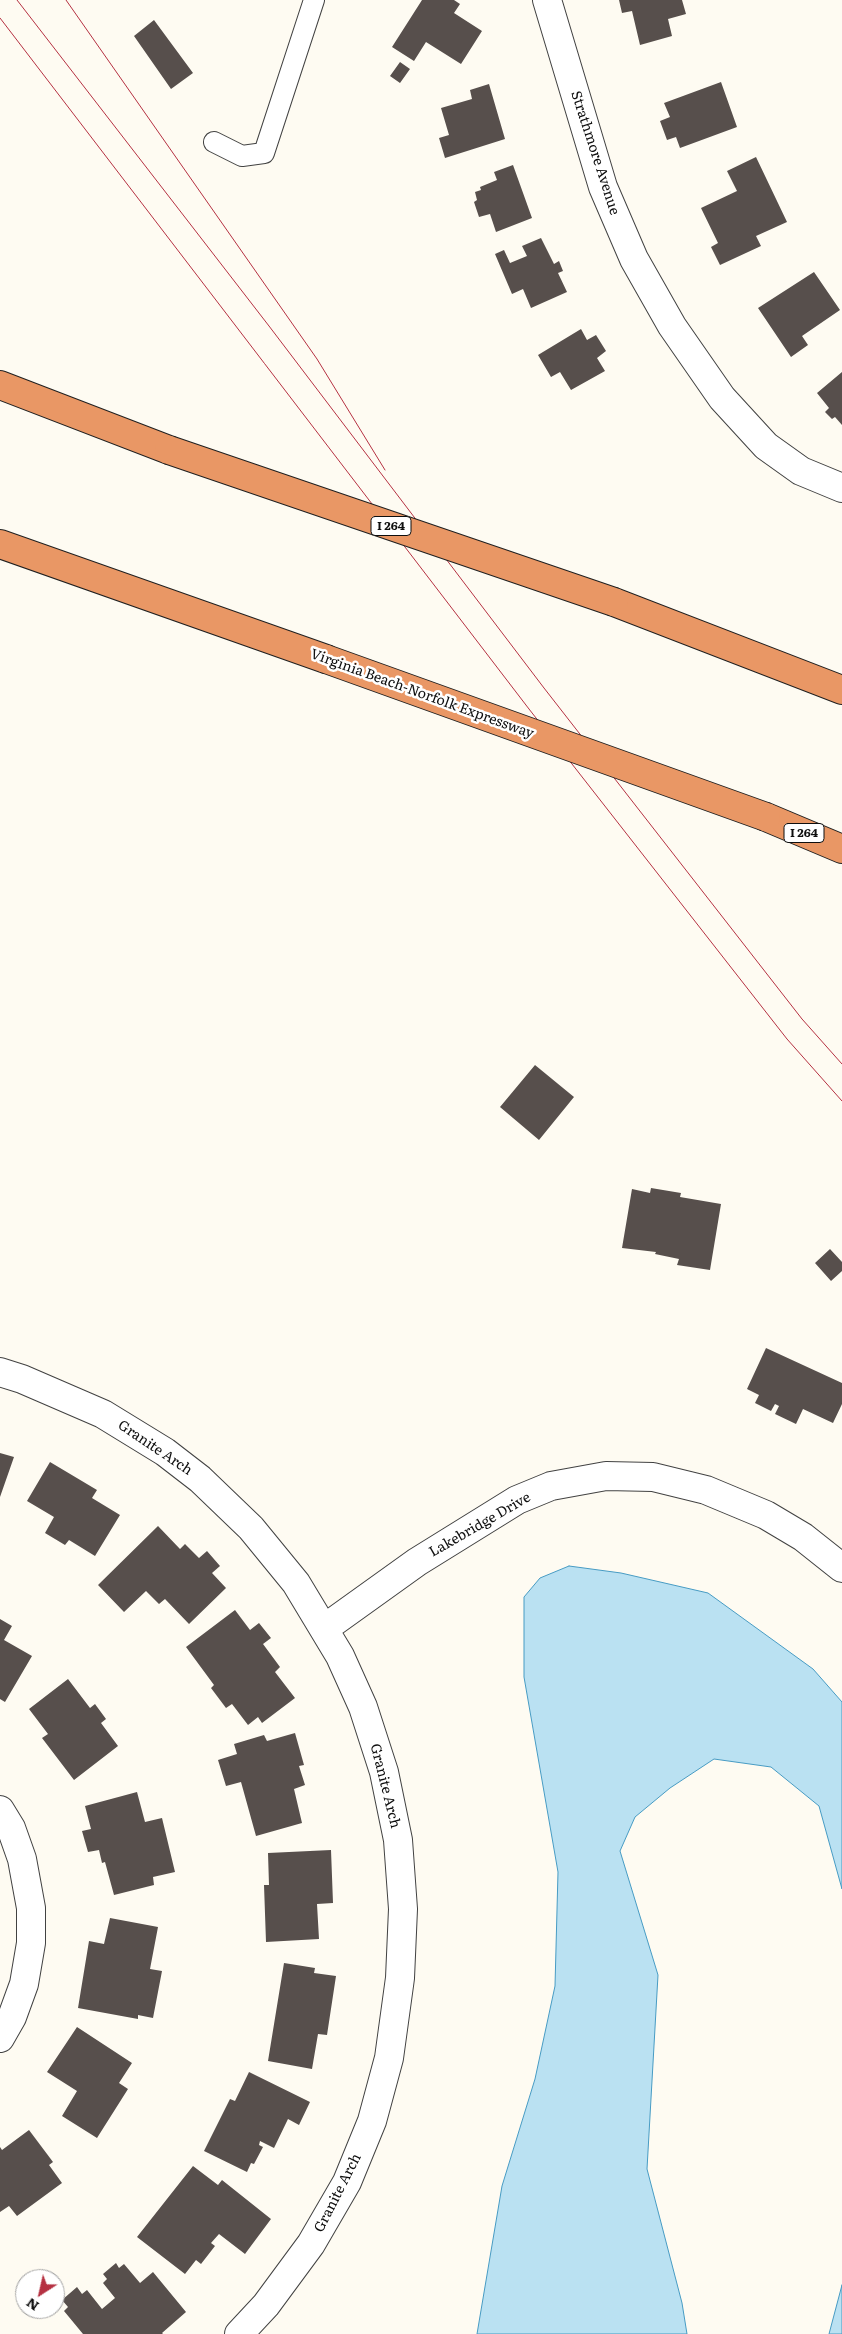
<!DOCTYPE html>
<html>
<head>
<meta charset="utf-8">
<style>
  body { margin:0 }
  #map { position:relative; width:842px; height:2334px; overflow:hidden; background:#fefbf2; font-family:Literata,serif }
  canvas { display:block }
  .north { position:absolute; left:15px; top:2269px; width:50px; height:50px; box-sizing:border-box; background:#fff; border:1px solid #9f9f9f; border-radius:50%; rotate:215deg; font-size:14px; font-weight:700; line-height:20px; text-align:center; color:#0f0f0f }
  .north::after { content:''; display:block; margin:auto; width:18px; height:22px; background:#b53142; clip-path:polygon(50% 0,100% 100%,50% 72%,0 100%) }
</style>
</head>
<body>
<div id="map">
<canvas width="842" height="2334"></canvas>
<div class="north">N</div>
</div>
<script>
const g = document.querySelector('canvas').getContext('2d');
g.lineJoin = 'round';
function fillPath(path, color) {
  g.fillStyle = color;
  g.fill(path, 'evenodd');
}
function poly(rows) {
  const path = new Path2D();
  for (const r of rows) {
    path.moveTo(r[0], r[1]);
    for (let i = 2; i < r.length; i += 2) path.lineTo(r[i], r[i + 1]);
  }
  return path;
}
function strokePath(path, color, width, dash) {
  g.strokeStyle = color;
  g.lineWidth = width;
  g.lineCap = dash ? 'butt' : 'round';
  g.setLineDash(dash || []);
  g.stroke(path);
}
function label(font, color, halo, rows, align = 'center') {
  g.font = font + ' Literata,serif';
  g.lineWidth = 5;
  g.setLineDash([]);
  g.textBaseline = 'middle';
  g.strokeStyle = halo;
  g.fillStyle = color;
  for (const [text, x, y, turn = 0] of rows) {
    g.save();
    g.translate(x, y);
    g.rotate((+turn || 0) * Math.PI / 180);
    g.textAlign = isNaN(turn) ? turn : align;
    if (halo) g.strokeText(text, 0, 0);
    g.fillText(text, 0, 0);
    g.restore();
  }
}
const water = poly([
  [569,1566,621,1573,708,1593,813,1669,842,1702,842,1889,819,1806,771,1767,714,1759,670,1788,635,1817,620,1851,658,1975,647,2169,682,2303,687,2334,477,2334,502,2186,535,2079,555,1986,558,1872,524,1677,524,1597,540,1578,569,1566],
  [842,2285,842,2334,829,2334,842,2285]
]);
fillPath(water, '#bae1f2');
strokePath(water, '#479bc3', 1);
fillPath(poly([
  [422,0,454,0,460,4,454,13,482,31,461,64,426,42,414,61,392,47],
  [619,0,682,0,686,14,668,19,672,36,640,45,632,11,622,13],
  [154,20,193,73,171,89,134,36],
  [400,62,410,69,400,83,390,76],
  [721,82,737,127,680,148,676,137,667,140,660,121,670,117,664,103],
  [489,84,505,139,445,158,439,138,449,135,441,108,472,99,470,90],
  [756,157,787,222,756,236,761,246,720,265,711,247,718,243,701,208,737,191,727,171],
  [513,165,532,218,496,232,490,214,479,217,474,202,477,200,475,192,481,190,480,187,497,180,494,172],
  [541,238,554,264,559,261,563,271,558,273,567,292,531,308,523,289,512,294,495,254,504,250,510,263,527,256,522,246],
  [814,272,840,310,802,336,808,345,791,357,758,308],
  [581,329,587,340,596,335,606,351,597,358,605,371,571,390,560,372,551,377,538,355],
  [842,372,842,425,835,417,832,419,825,412,829,408,817,393],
  [535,1065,574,1097,539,1140,500,1107],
  [651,1188,681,1193,680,1197,721,1204,710,1270,677,1265,679,1259,655,1254,656,1252,622,1248,632,1189,650,1193],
  [830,1249,842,1262,842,1271,831,1281,815,1263],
  [766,1348,842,1383,842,1404,833,1423,803,1409,796,1424,775,1414,779,1406,775,1404,771,1411,755,1403,759,1395,747,1389],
  [0,1453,14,1457,0,1497],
  [50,1462,97,1490,92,1498,120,1515,95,1556,69,1540,65,1545,45,1533,54,1517,27,1501],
  [158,1526,180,1549,185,1544,199,1558,207,1551,220,1566,212,1573,226,1588,189,1624,165,1599,159,1604,146,1591,124,1612,98,1585],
  [235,1610,250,1630,259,1623,271,1638,263,1644,280,1667,275,1672,295,1698,262,1723,258,1717,248,1725,232,1704,226,1708,211,1688,214,1685,186,1647],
  [0,1619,12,1626,4,1640,32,1656,5,1702,0,1699],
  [68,1679,90,1708,95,1704,106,1719,101,1723,118,1746,74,1780,42,1738,48,1734,29,1709],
  [295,1733,304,1765,299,1766,305,1785,294,1789,302,1823,256,1836,241,1782,226,1786,218,1760,237,1754,234,1744,264,1735,267,1741],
  [137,1792,145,1822,162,1818,175,1872,153,1877,154,1885,114,1895,105,1862,102,1863,99,1850,88,1852,82,1831,91,1829,85,1806],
  [331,1850,333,1903,317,1904,319,1939,266,1942,264,1885,269,1885,268,1853],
  [110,1918,158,1927,150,1969,162,1971,153,2018,138,2015,138,2019,78,2008,89,1941,104,1944],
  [284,1963,315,1968,314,1973,336,1976,327,2035,318,2034,312,2069,268,2061],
  [77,2027,132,2063,119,2083,128,2089,97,2138,62,2116,77,2091,47,2072],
  [249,2072,310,2102,299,2125,288,2119,274,2148,260,2141,259,2145,263,2147,254,2164,251,2163,247,2172,204,2151,230,2099,235,2101],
  [29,2130,53,2162,49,2165,62,2183,17,2216,9,2206,0,2212,0,2147,2,2150],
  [193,2166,218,2185,222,2180,271,2219,245,2254,219,2234,211,2243,215,2246,201,2264,196,2260,185,2274,137,2237],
  [116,2263,119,2268,124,2264,140,2283,153,2272,186,2312,162,2333,163,2334,83,2334,64,2311,68,2307,62,2300,77,2287,82,2294,87,2290,102,2309,115,2298,103,2283,107,2279,103,2274]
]), '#574f4c');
const lane = poly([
  [214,142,242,156,264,153,314,0]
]);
const street = poly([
  [547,0,603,187,634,259,672,326,722,398,766,446,801,471,842,488],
  [0,1372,22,1379,103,1414,165,1452,200,1479,251,1528,296,1583,340,1656,363,1707,384,1772,398,1840,403,1909,400,1978,389,2058,372,2121,347,2182,311,2244,266,2305,239,2334],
  [325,1628,417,1562,517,1500,551,1486,606,1476,653,1477,706,1490,766,1515,803,1537,842,1568],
  [0,1810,11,1828,22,1859,31,1908,31,1943,24,1984,12,2017,0,2038]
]);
const highway = poly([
  [0,385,169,450],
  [0,544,326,659],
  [614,602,842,690],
  [766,817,842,849]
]);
strokePath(lane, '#424242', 22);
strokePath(street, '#424242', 30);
strokePath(highway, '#202020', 30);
strokePath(lane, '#fff', 20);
strokePath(street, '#fff', 28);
strokePath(highway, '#e99765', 28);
strokePath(poly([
  [17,0,269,326,544,688,802,1019,842,1064],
  [66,0,317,359,385,470],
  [0,18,529,709,787,1039,842,1101]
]), '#b53142', 1);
const highwayBridge = poly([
  [169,450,614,602],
  [326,659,766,817]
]);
strokePath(highwayBridge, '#202020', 30, []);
strokePath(highwayBridge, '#e99765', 28);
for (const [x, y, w] of [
  [391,526,40],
  [804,833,40]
]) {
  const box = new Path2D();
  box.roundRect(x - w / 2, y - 9.5, w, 19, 4);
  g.fillStyle = '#fff';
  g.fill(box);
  strokePath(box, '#0f0f0f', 1);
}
label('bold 12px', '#0f0f0f', null, [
  ["I 264",391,526],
  ["I 264",804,833]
]);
label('14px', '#0f0f0f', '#fff', [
  ["Strathmore Avenue",595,153,72],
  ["Virginia Beach-Norfolk Expressway",422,694,20],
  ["Granite Arch",155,1448,34],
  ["Lakebridge Drive",480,1525,-30],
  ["Granite Arch",385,1786,76],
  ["Granite Arch",338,2193,-63]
]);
</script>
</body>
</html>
